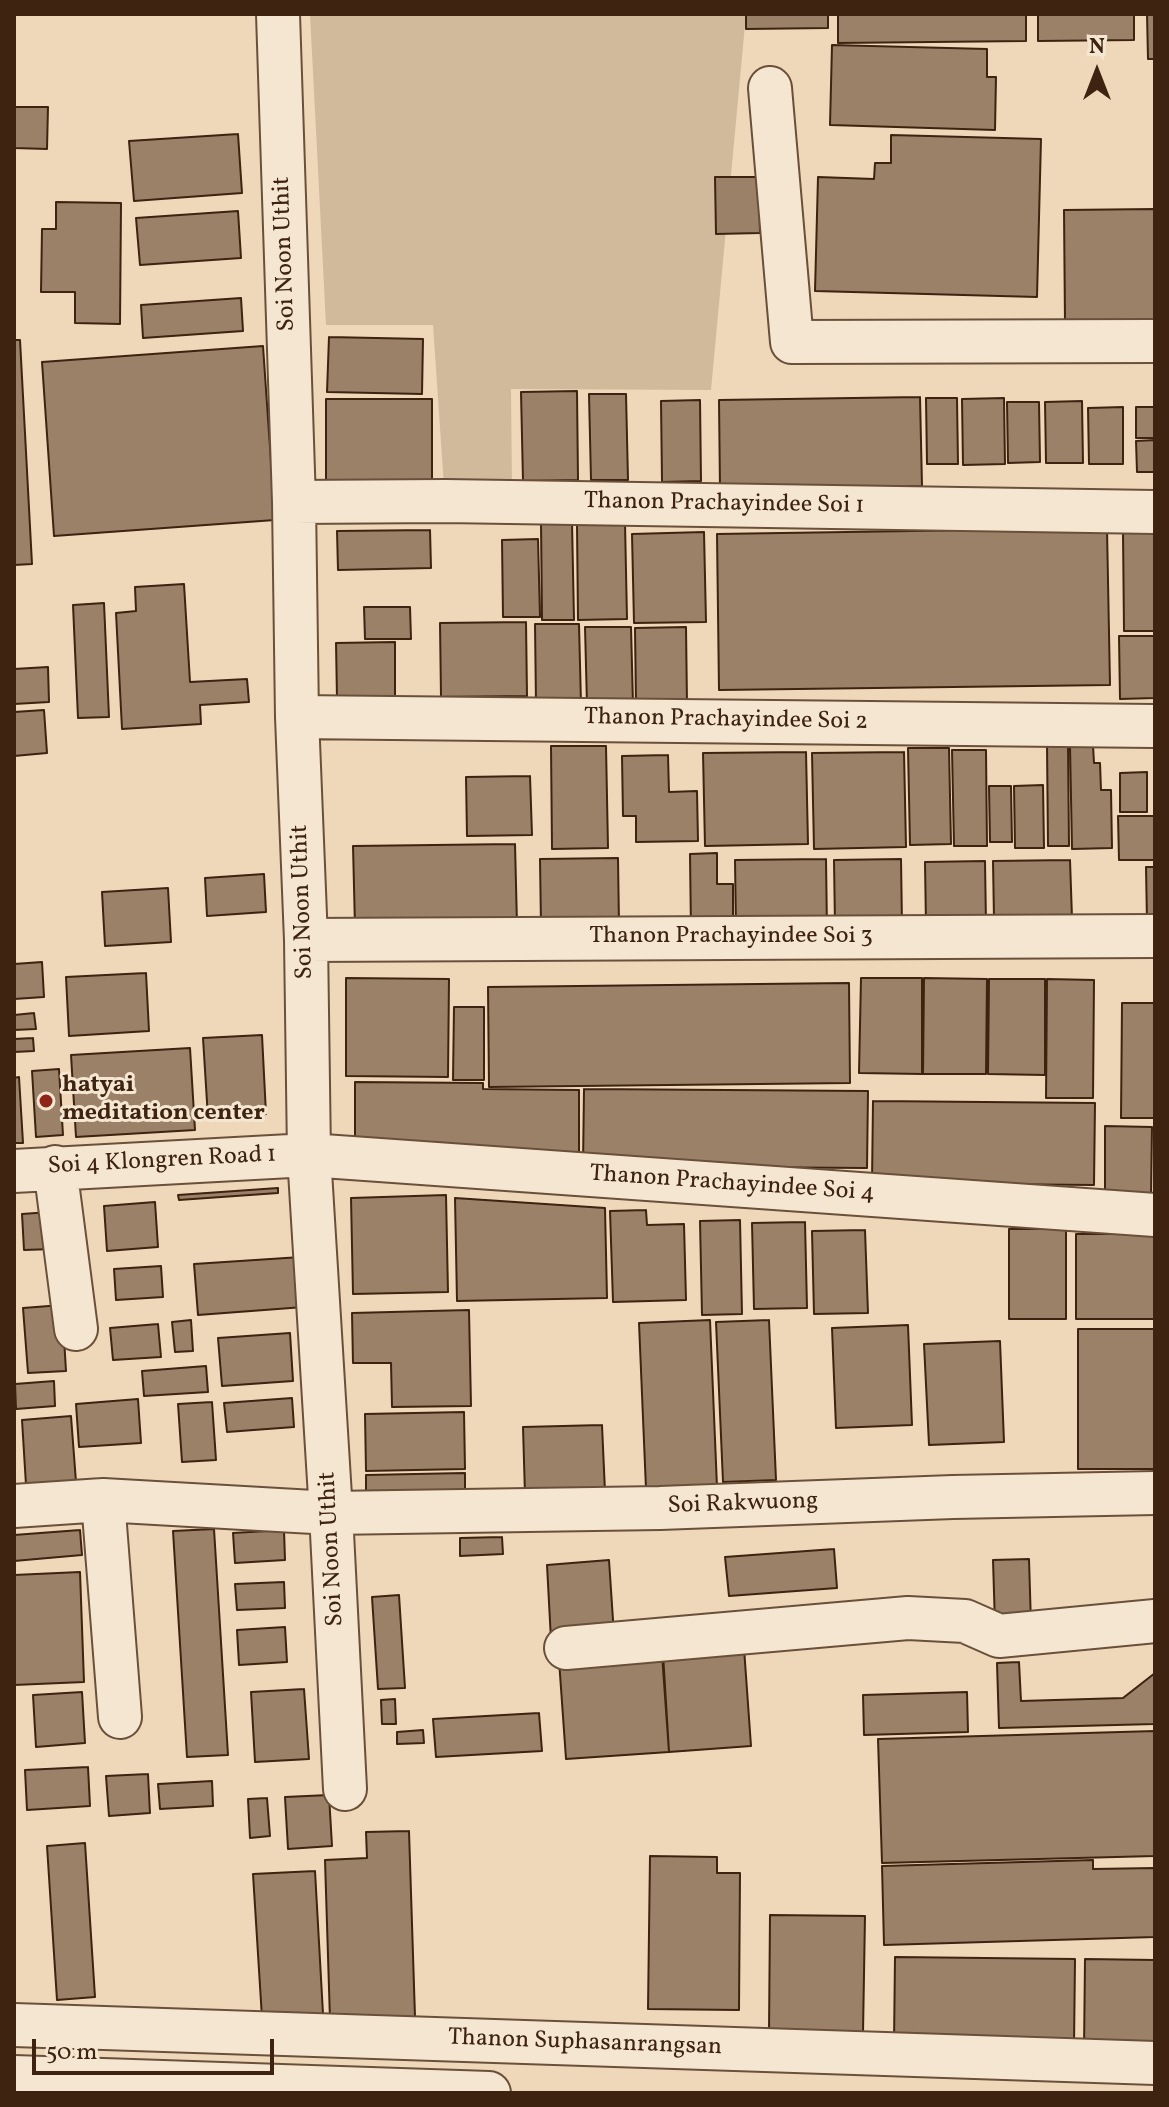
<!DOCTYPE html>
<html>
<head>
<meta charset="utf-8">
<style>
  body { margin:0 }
  #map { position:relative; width:1169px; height:2107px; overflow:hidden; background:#efd8b9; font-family:Vollkorn,serif }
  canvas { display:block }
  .frame { position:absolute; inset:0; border:16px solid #3d2310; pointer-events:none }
  .north { position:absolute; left:1057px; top:32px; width:80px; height:80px; -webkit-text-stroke:6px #f5e6d2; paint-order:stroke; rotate:0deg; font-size:22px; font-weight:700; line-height:32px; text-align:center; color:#3d2310 }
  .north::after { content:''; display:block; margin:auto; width:28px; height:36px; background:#3d2310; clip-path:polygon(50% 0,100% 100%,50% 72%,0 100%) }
  .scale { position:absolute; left:32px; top:2039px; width:242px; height:36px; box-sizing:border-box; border:4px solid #3d2310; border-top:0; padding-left:10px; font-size:24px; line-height:28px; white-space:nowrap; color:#3d2310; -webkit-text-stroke:6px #f5e6d2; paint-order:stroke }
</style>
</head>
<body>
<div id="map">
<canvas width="1169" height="2107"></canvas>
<div class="frame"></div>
<div class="north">N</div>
<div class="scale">50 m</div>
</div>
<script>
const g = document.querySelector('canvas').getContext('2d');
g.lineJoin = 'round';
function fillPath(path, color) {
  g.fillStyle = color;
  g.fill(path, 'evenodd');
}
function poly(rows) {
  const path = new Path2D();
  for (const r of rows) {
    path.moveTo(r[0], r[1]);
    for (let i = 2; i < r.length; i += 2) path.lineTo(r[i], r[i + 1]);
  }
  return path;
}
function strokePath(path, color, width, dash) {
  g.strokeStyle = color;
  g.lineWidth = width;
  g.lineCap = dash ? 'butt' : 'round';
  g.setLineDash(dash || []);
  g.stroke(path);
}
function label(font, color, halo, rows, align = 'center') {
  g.font = font + ' Vollkorn,serif';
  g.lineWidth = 6;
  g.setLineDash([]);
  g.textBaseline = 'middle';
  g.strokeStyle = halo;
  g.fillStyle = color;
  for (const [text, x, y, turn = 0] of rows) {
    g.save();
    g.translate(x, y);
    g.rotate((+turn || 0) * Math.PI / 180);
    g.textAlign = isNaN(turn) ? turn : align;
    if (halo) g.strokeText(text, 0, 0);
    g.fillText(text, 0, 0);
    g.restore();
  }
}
fillPath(poly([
  [310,14,746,14,711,390,511,389,512,489,445,501,433,325,326,325]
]), '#d1b99c');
const building = poly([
  [746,14,828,14,828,28,746,29,746,14],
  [838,14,1026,14,1026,41,838,43,838,14],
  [1038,14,1134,14,1134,40,1038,41,1038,14],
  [1147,14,1155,14,1155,59,1148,59,1147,14],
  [832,45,987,49,987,77,996,77,995,130,830,125,832,45],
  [14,107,48,107,47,149,14,148,14,107],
  [238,134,242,193,134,201,129,141,238,134],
  [891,135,1041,139,1037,297,815,291,818,177,874,179,875,163,891,163,891,135],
  [715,177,759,177,760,233,716,234,715,177],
  [56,202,121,203,120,324,75,323,75,292,41,292,42,229,56,229,56,202],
  [1155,209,1155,323,1065,323,1064,210,1155,209],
  [238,211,241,258,140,265,136,218,238,211],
  [241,298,243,331,143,338,141,305,241,298],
  [329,337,423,339,422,394,327,392,329,337],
  [14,340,20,340,32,564,14,565,14,340],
  [263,346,275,520,54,536,42,362,263,346],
  [577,391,578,480,523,481,521,392,577,391],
  [589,394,626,394,628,480,591,480,589,394],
  [920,397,922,486,720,490,719,400,920,397],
  [926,398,957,398,958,464,927,464,926,398],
  [1004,398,1005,464,963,465,962,399,1004,398],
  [326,399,432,399,432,483,326,484,326,399],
  [700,400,701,481,662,482,661,401,700,400],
  [1082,401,1083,463,1046,463,1045,402,1082,401],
  [1007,402,1039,402,1040,462,1008,463,1007,402],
  [1123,407,1123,464,1089,464,1088,408,1123,407],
  [1136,407,1155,407,1155,438,1136,438,1136,407],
  [1155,440,1155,472,1137,472,1136,441,1155,440],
  [541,522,572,522,574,620,542,620,541,522],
  [625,523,627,619,578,620,577,524,625,523],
  [1107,528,1110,685,719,690,717,534,1107,528],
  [430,530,431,568,338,570,337,531,430,530],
  [704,532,706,622,634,623,632,534,704,532],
  [1123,532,1155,532,1155,631,1124,631,1123,532],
  [538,539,540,617,503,617,502,540,538,539],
  [184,584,190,682,247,679,249,702,200,705,201,724,122,729,116,613,136,611,135,587,184,584],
  [104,603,109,717,78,718,73,605,104,603],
  [364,607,410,607,411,639,365,639,364,607],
  [526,622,527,696,441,697,440,623,526,622],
  [535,624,579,624,581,704,536,705,535,624],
  [585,627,631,627,633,704,587,705,585,627],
  [686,627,687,704,636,705,635,628,686,627],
  [1119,636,1155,636,1155,698,1120,699,1119,636],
  [395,642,395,697,337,699,336,643,395,642],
  [48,667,49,702,14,704,14,669,48,667],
  [44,710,47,753,14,756,14,712,44,710],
  [1068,743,1069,846,1048,846,1047,744,1068,743],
  [1093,745,1094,763,1100,763,1101,790,1111,790,1112,848,1072,849,1070,746,1093,745],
  [551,746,606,746,608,848,552,849,551,746],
  [908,748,949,748,951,844,910,845,908,748],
  [952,750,986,750,987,846,954,846,952,750],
  [806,752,808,844,705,846,703,753,806,752],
  [904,752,906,847,814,849,812,753,904,752],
  [668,755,669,792,697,791,698,841,636,842,636,816,623,816,622,756,668,755],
  [1147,772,1147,812,1120,812,1120,773,1147,772],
  [530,776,532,835,467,836,466,777,530,776],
  [1043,785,1044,848,1015,848,1014,786,1043,785],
  [989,786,1011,786,1012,842,990,842,989,786],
  [1118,816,1155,816,1155,860,1119,860,1118,816],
  [515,844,517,925,355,927,353,846,515,844],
  [717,853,717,884,733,884,733,932,691,932,690,854,717,853],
  [618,858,619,925,541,926,540,859,618,858],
  [826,859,827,931,736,932,735,860,826,859],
  [901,859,902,925,835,926,834,860,901,859],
  [1070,860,1072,918,994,919,993,861,1070,860],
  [985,861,986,925,926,926,925,862,985,861],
  [1146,867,1155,867,1155,922,1147,923,1146,867],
  [264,874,266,912,207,916,205,878,264,874],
  [168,888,171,942,105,946,102,892,168,888],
  [42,962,44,997,14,999,14,964,42,962],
  [146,973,149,1031,69,1036,66,977,146,973],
  [346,978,449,979,448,1077,346,1076,346,978],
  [861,978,922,978,922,1074,859,1073,861,978],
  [924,978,987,979,986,1074,923,1074,924,978],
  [989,979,1045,979,1045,1075,988,1074,989,979],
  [1047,979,1094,980,1093,1098,1046,1098,1047,979],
  [849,983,850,1083,489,1087,488,987,849,983],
  [1122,1003,1155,1003,1155,1118,1121,1118,1122,1003],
  [454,1007,484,1007,484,1080,453,1080,454,1007],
  [34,1013,36,1029,14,1030,14,1015,34,1013],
  [262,1035,266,1114,208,1118,203,1038,262,1035],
  [33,1038,34,1051,14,1052,14,1039,33,1038],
  [190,1048,195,1130,76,1137,71,1055,190,1048],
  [59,1069,63,1135,36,1137,32,1071,59,1069],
  [19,1077,23,1143,14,1143,14,1078,19,1077],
  [355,1082,483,1083,483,1089,579,1090,579,1157,355,1155,355,1082],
  [584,1089,868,1091,867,1168,583,1166,584,1089],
  [873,1101,1095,1103,1094,1185,872,1183,873,1101],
  [1105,1126,1152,1127,1151,1199,1105,1199,1105,1126],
  [278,1188,278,1193,179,1200,178,1195,278,1188],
  [446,1195,448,1292,353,1294,351,1198,446,1195],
  [455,1198,605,1208,607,1298,457,1301,455,1198],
  [155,1202,158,1247,107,1251,104,1206,155,1202],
  [646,1210,647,1225,684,1224,686,1300,613,1302,610,1211,646,1210],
  [50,1212,53,1249,24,1250,22,1214,50,1212],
  [740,1220,742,1314,702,1315,700,1221,740,1220],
  [805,1222,807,1308,754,1309,752,1223,805,1222],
  [1009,1229,1066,1229,1066,1319,1009,1319,1009,1229],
  [865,1230,868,1313,814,1314,812,1231,865,1230],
  [1076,1234,1155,1234,1155,1319,1076,1319,1076,1234],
  [301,1257,304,1307,198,1315,194,1264,301,1257],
  [161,1266,163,1297,116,1300,114,1269,161,1266],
  [62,1305,66,1371,28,1373,23,1308,62,1305],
  [469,1310,471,1406,392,1407,391,1363,353,1363,352,1313,469,1310],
  [191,1320,193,1351,175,1352,172,1322,191,1320],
  [710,1320,717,1487,646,1489,639,1323,710,1320],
  [769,1320,776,1480,723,1482,716,1322,769,1320],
  [158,1324,161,1357,113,1360,110,1328,158,1324],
  [908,1325,912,1425,836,1428,832,1328,908,1325],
  [1078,1329,1155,1329,1155,1469,1078,1469,1078,1329],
  [290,1333,293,1381,222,1386,218,1338,290,1333],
  [1000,1341,1004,1442,929,1445,924,1344,1000,1341],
  [206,1366,208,1392,144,1396,142,1371,206,1366],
  [54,1381,55,1406,16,1409,15,1384,54,1381],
  [292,1398,294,1427,227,1432,224,1403,292,1398],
  [138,1399,141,1443,79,1447,76,1404,138,1399],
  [212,1402,216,1460,182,1462,178,1404,212,1402],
  [464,1412,465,1469,366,1471,365,1414,464,1412],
  [71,1416,76,1482,26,1485,22,1420,71,1416],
  [602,1425,605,1492,525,1495,523,1427,602,1425],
  [465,1473,465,1502,366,1504,366,1475,465,1473],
  [214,1529,228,1755,187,1757,173,1531,214,1529],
  [80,1530,82,1555,14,1561,14,1535,80,1530],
  [284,1530,285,1560,235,1563,233,1533,284,1530],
  [502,1537,503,1554,460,1556,460,1538,502,1537],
  [834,1549,837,1588,729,1596,725,1557,834,1549],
  [1029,1559,1031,1624,995,1625,993,1560,1029,1559],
  [609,1560,614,1635,551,1640,547,1565,609,1560],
  [80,1572,84,1682,14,1685,14,1575,80,1572],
  [284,1582,285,1608,237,1610,235,1584,284,1582],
  [399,1595,405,1688,378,1689,372,1597,399,1595],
  [285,1627,287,1662,239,1665,237,1630,285,1627],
  [744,1648,751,1746,669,1752,663,1654,744,1648],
  [662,1654,669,1752,566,1759,559,1660,662,1654],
  [1019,1662,1021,1701,1123,1698,1155,1673,1155,1724,999,1728,997,1663,1019,1662],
  [304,1689,309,1759,255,1762,251,1692,304,1689],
  [82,1692,85,1743,36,1747,33,1695,82,1692],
  [967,1692,968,1732,864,1735,863,1695,967,1692],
  [395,1699,396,1724,382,1724,381,1700,395,1699],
  [539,1713,542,1751,436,1757,433,1719,539,1713],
  [423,1730,424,1743,397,1744,397,1732,423,1730],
  [1155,1731,1155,1856,882,1863,878,1739,1155,1731],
  [88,1767,90,1806,27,1810,25,1770,88,1767],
  [148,1774,150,1813,109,1816,106,1776,148,1774],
  [212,1781,213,1806,160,1809,158,1784,212,1781],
  [329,1795,332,1846,288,1849,285,1797,329,1795],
  [267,1798,270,1836,250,1838,248,1799,267,1798],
  [409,1831,415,2017,330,2020,325,1860,367,1858,366,1832,409,1831],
  [85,1843,95,1997,57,2000,47,1846,85,1843],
  [650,1856,717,1857,717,1873,740,1873,739,2010,648,2009,650,1856],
  [1093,1860,1093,1869,1155,1868,1155,1937,884,1945,882,1866,1093,1860],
  [315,1871,323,2014,262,2018,253,1874,315,1871],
  [770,1915,865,1916,863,2033,769,2032,770,1915],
  [895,1957,1075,1959,1074,2046,894,2043,895,1957],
  [1085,1959,1155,1960,1155,2051,1084,2050,1085,1959]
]);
fillPath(building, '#9a8168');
strokePath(building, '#3d2310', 2);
const minor = poly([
  [278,14,294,502,297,717,306,940,309,1155,331,1513,345,1789],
  [770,88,792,342,1155,341],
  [294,502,445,501,1155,512],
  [297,717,1155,726],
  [306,940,1155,936],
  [55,1167,76,1329],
  [14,1171,309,1155,1155,1215],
  [103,1500,120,1717],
  [14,1506,103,1500,331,1513,660,1508,953,1497,1155,1493],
  [566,1648,908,1618,965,1621,999,1636,1155,1621],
  [14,2025,1155,2063],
  [14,2077,489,2093]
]);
strokePath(minor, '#6a503a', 46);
strokePath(minor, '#f5e6d2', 42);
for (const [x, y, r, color] of [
  [46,1101,8,"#8f2418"]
]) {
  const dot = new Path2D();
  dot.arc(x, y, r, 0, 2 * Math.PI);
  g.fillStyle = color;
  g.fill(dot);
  strokePath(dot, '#f5e6d2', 3);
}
label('24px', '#3d2310', '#f5e6d2', [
  ["Soi Noon Uthit",286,254,-92],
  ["Thanon Prachayindee Soi 1",724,505,1],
  ["Thanon Prachayindee Soi 2",726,721,1],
  ["Soi Noon Uthit",304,902,-92],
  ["Thanon Prachayindee Soi 3",731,938],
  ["Soi 4 Klongren Road 1",162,1162,-3],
  ["Thanon Prachayindee Soi 4",732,1185,4],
  ["Soi Rakwuong",743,1505,-2],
  ["Soi Noon Uthit",333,1549,-93],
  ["Thanon Suphasanrangsan",585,2044,2]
]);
label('bold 24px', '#3d2310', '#f5e6d2', [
  ["hatyai",62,1087],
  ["meditation center",62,1115]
], 'left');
</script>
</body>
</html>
